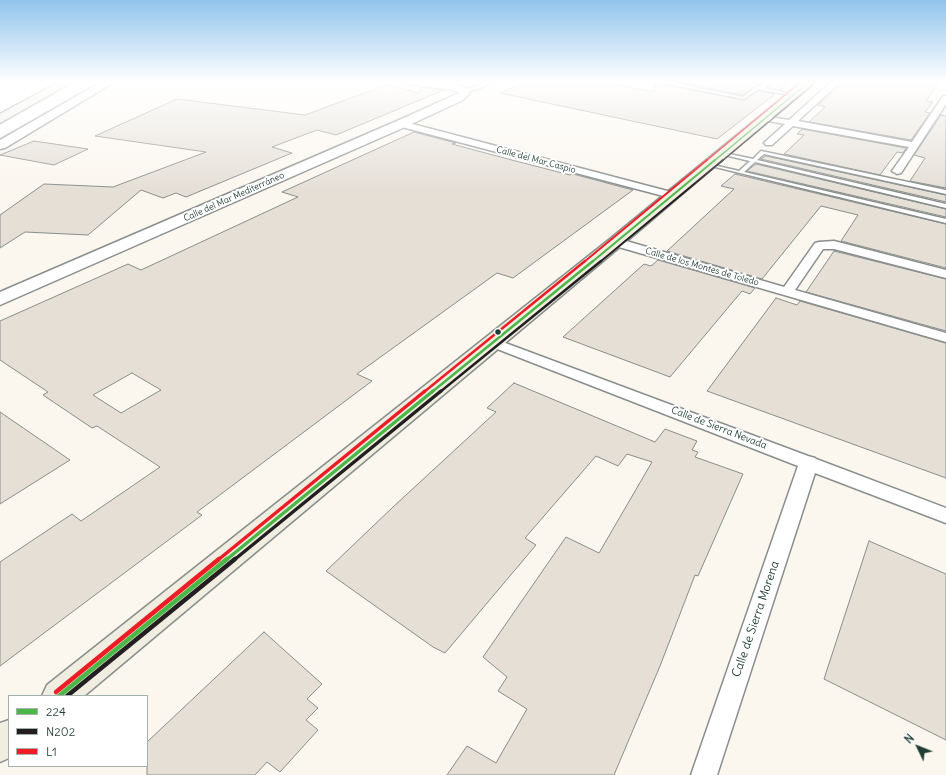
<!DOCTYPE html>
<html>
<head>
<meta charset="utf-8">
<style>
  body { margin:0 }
  #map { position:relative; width:946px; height:775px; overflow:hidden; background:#fff; font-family:Delius,sans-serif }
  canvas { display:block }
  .legend { position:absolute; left:8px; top:695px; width:140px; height:72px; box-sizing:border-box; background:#fff; border:1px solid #a5b1ae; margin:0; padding:5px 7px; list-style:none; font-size:12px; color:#1f3d34 }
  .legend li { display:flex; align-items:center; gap:8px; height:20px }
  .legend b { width:20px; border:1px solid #a5b1ae }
  .north { position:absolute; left:898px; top:727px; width:40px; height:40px; -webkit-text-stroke:3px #fff; paint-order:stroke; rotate:313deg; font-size:11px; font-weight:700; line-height:16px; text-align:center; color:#1f3d34 }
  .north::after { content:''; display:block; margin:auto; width:14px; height:18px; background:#1f3d34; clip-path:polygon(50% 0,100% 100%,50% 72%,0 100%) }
</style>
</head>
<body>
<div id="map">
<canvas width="946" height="775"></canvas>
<ul class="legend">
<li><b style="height:5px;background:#4ab747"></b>224</li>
<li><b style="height:5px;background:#231f20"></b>N202</li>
<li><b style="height:5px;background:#ee1c25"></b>L1</li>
</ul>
<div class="north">N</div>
</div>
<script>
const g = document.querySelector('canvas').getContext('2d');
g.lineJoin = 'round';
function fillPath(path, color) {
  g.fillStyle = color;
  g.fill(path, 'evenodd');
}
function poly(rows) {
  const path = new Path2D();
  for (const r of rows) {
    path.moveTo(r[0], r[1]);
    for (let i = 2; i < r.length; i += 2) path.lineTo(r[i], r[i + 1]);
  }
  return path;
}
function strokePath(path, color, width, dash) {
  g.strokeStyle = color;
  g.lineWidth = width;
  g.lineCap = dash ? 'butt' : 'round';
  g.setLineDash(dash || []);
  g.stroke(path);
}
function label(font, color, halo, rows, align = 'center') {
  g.font = font + ' Delius,sans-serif';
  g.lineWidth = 4;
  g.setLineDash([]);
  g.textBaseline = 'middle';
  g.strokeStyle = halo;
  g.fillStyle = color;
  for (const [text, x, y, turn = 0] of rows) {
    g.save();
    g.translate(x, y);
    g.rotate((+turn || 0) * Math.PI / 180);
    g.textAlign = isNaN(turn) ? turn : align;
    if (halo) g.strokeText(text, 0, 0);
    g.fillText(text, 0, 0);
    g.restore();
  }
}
fillPath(poly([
  [99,81,946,81,946,775,0,775,0,137],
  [9,696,147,696,147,766,9,766]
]), '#fbf6ee');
const building = poly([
  [528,81,598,81,654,92,655,83,744,100,758,91,775,94,717,139,500,93,528,81],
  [673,81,764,81,759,86,755,86,743,95,673,81],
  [773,81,792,81,780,90,767,87,773,81],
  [845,81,940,81,926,101,933,102,925,112,930,113,911,140,809,122,825,107,818,105,845,81],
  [386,85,420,93,420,87,444,90,336,135,317,130,272,147,292,153,186,197,176,193,163,198,141,190,88,235,25,232,0,248,0,215,44,184,113,187,206,152,95,136,177,99,305,115,386,85],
  [941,115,946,116,946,188,910,181,925,158,914,155,941,115],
  [802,129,906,148,903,153,897,152,880,175,784,154,804,135,797,134,802,129],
  [414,132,456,143,452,144,508,159,570,175,573,174,633,190,513,278,497,273,357,374,372,381,197,512,202,515,0,666,0,562,72,514,81,521,160,467,97,426,92,428,43,395,48,392,0,360,0,321,128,264,141,270,298,197,282,192,414,132],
  [132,373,161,390,121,413,93,395,132,373],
  [34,141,88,149,54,165,0,155,34,141],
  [766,156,946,195,946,202,761,159,766,156],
  [756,164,946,209,946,217,747,171,756,164],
  [735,174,946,224,946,268,841,241,858,215,821,206,762,279,667,251,734,189,721,186,735,174],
  [834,251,946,279,946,331,806,292,834,251],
  [658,260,755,288,750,294,742,291,670,377,563,337,644,264,651,266,658,260],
  [776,298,797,305,800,301,946,343,946,478,707,391,776,298],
  [514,383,655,442,665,429,697,441,692,450,698,452,695,457,743,474,698,576,695,575,660,666,614,775,447,775,467,746,496,763,527,709,498,691,507,677,483,657,566,537,599,553,652,462,627,454,618,466,596,456,525,538,536,545,445,653,433,647,326,571,393,507,496,412,487,408,514,383],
  [0,412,70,460,0,504,0,412],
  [869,541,946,574,946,740,824,679,869,541],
  [264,632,322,684,307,699,318,708,306,720,318,730,280,772,267,762,255,775,147,775,147,742,264,632]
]);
fillPath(building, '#e5dfd6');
strokePath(building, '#898f8d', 1);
const lane = poly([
  [490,81,496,81,478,89,464,92,462,91,490,81],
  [654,81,664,81,743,97,756,87,760,87,767,81,772,81,764,88,796,95,794,96,758,89,744,99,654,81],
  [761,151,946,190,946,194,764,154,757,160,946,204,946,208,755,162,744,172,946,219,946,223,707,165,709,164,739,171,750,161,720,154,720,152,753,159,761,151]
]);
const street = poly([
  [832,81,841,81,798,121,912,142,943,96,946,96,946,104,901,173,897,174,892,171,909,147,793,126,772,145,766,145,764,143,766,141,785,124,763,120,762,118,763,116,789,120,832,81],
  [401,121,675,193,676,195,671,198,398,126,397,124,401,121],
  [616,238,784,287,815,243,819,242,834,241,946,270,946,278,834,249,823,249,795,290,946,333,946,342,612,245,610,242,612,239,616,238],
  [492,338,808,456,815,458,816,459,946,508,946,523,815,473,717,775,691,775,798,466,487,345,485,342,487,339,492,338]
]);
const secondary = poly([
  [103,81,116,81,5,148,0,149,0,140,103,81],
  [401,81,435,81,456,84,468,89,470,93,463,100,405,127,0,305,0,292,397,121,459,93,453,90,406,84,401,81]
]);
const primary = poly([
  [803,81,815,81,622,245,84,696,42,696,47,685,610,239,803,81],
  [9,720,9,758,0,762,0,723,9,720]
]);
const highway = poly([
  [61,81,74,81,0,123,0,114,61,81]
]);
strokePath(lane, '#898f8d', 3);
strokePath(street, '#898f8d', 3);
strokePath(secondary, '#898f8d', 3);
strokePath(primary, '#898f8d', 3);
strokePath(highway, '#898f8d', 3);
fillPath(lane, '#fff');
fillPath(street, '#fff');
fillPath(secondary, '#fff');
fillPath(primary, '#f1ede1');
fillPath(highway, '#f1ede1');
strokePath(poly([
  [714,161,810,81]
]), '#4ab747', 1.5);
strokePath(poly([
  [592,262,715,160]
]), '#4ab747', 2);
strokePath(poly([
  [432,392,593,261]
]), '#4ab747', 2.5);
strokePath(poly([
  [226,560,433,391]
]), '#4ab747', 3.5);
strokePath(poly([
  [59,696,227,559]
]), '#4ab747', 4.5);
strokePath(poly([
  [722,161,813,85]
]), '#231f20', 1.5);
strokePath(poly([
  [600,262,723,160]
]), '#231f20', 2);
strokePath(poly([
  [440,392,601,261]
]), '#231f20', 2.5);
strokePath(poly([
  [234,560,441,391]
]), '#231f20', 3.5);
strokePath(poly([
  [67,696,235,559]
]), '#231f20', 4.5);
strokePath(poly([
  [706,161,802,81]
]), '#ee1c25', 1.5);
strokePath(poly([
  [584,262,707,160]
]), '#ee1c25', 2);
strokePath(poly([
  [424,392,585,261]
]), '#ee1c25', 2.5);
strokePath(poly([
  [218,560,425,391]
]), '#ee1c25', 3.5);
strokePath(poly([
  [56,692,219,559]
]), '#ee1c25', 4.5);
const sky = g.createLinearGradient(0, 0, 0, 190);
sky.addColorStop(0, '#91c4ec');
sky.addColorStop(0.43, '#fff');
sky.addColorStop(1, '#ffffff00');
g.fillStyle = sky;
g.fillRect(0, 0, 946, 190);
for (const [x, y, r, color] of [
  [498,332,3.5,"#1f3d34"]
]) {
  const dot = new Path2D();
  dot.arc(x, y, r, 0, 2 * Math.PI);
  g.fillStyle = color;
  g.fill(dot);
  strokePath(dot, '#fff', 1.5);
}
label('9px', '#1f3d34', '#fff', [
  ["Calle del Mar Caspio",536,160,15],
  ["Calle del Mar Mediterráneo",234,197,-24],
  ["Calle de los Montes de Toledo",702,267,16]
]);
label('10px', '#1f3d34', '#fff', [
  ["Calle de Sierra Nevada",719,428,21]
]);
label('12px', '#1f3d34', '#fff', [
  ["Calle de Sierra Morena",756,619,-71]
]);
</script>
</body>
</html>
